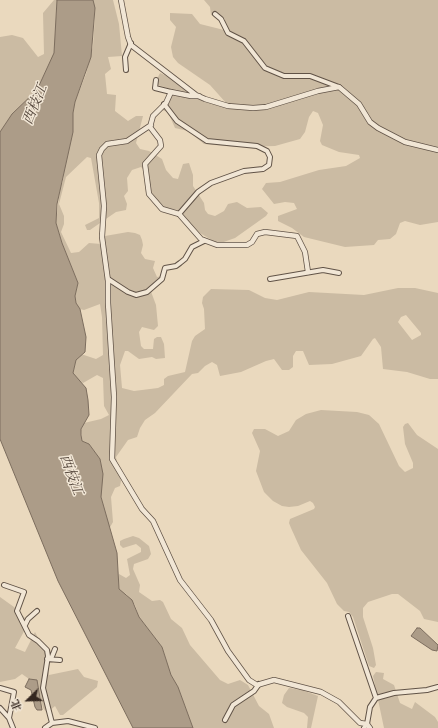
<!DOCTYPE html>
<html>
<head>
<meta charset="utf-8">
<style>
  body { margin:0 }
  #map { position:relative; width:438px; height:728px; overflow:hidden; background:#ead9be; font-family:"IM FELL Double Pica","Noto Serif SC",serif }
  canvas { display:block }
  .north { position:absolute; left:8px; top:680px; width:40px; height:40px; -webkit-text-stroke:3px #f1e6d5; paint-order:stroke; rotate:247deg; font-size:11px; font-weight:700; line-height:16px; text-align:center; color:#33261f }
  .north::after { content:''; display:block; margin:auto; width:14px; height:18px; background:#33261f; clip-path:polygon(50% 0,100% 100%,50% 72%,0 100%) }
</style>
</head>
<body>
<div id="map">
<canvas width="438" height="728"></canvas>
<div class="north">北</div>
</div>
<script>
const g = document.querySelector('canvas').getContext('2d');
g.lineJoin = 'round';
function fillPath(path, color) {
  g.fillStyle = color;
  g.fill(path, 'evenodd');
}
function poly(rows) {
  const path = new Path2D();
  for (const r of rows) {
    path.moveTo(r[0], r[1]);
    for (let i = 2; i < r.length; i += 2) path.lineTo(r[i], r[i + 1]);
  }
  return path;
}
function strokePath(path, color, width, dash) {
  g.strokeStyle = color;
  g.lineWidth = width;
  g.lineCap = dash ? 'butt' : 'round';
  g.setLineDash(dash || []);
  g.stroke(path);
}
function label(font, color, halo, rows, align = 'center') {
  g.font = font + ' "IM FELL Double Pica","Noto Serif SC",serif';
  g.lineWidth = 3;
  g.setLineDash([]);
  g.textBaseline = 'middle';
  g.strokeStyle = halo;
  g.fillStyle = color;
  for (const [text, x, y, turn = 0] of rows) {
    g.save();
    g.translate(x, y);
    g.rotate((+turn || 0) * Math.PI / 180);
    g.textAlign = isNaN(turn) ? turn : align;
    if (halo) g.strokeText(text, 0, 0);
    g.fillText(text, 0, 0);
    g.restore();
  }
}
fillPath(poly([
  [54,0,57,0,55,53,37,90,12,114,0,132,0,37,12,35,23,38,38,57,44,54,43,13],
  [93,0,113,0,119,24,122,56,108,57,111,69,105,74,107,94,116,95,115,111,128,121,136,116,143,116,136,143,140,149,149,151,162,159,166,170,173,178,178,179,183,164,189,163,193,175,193,186,204,203,205,210,208,214,215,216,224,211,228,204,237,202,247,208,261,207,268,213,266,216,235,238,218,244,200,233,178,210,166,208,158,201,150,190,148,174,141,167,132,170,127,178,128,191,124,196,127,204,126,210,116,212,90,230,87,230,85,225,99,218,99,203,91,158,87,157,66,177,59,204,64,216,64,224,61,232,71,253,79,252,89,243,101,244,105,236,128,232,135,233,140,235,142,240,143,245,141,253,145,259,155,261,153,268,157,277,162,276,150,289,156,305,158,326,154,330,142,327,139,332,141,346,144,349,153,349,154,339,157,337,161,337,164,344,165,358,156,359,152,357,139,359,128,351,125,351,120,365,122,388,134,391,158,388,164,385,164,379,168,376,185,372,192,341,195,336,205,329,204,309,202,303,203,297,211,289,249,290,265,298,277,300,309,292,364,295,398,288,415,288,438,293,438,379,430,379,407,372,383,369,381,347,375,338,373,339,361,356,332,364,309,365,303,351,296,351,293,356,293,367,289,370,282,370,274,359,266,361,241,372,220,376,217,365,212,362,205,366,198,373,192,374,155,413,145,420,140,428,137,437,128,440,116,457,121,481,120,486,115,488,111,497,113,522,109,529,101,497,100,459,89,444,82,441,81,430,84,423,101,419,109,415,104,406,103,378,97,375,83,383,77,379,73,373,76,360,81,354,96,359,103,355,102,317,100,304,84,310,80,309,76,303,75,296,78,283,62,243,56,223,60,189,63,181,64,169,73,132,73,113,75,102,86,74,93,46,95,15],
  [406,315,421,333,421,335,412,340,398,322,401,317],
  [204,0,438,0,438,222,420,225,405,221,400,223,396,234,390,239,378,240,374,245,345,247,304,237,292,228,278,221,278,216,297,209,294,203,285,202,274,204,262,189,266,183,280,182,319,170,346,166,360,158,359,155,339,152,322,145,320,141,323,125,318,113,313,111,309,117,305,132,300,139,275,146,236,147,204,144,188,131,175,128,168,112,162,110,169,101,171,89,158,85,158,77,160,73,171,78,200,99,227,104,210,85,178,63,173,57,171,47,176,27,170,20,170,13,192,14,200,24,224,30,225,19,211,15,210,7],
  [321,410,357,412,369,415,379,424,399,466,405,472,413,468,413,463,405,444,403,427,405,424,408,423,417,435,438,449,438,622,424,619,420,611,398,594,392,594,368,602,363,608,363,617,373,648,376,665,374,668,369,666,353,617,349,612,344,611,337,604,327,583,301,550,291,528,289,523,290,519,314,509,315,507,313,503,310,501,298,506,289,507,282,506,273,501,264,492,256,471,260,451,252,433,254,429,265,429,278,436,289,431,296,420,306,414],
  [133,536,139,538,149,546,151,554,148,559,134,564,133,569,140,585,139,592,152,601,160,600,163,602,171,619,182,628,190,645,220,680,228,684,240,680,248,685,259,706,269,714,274,728,193,728,178,687,171,676,162,647,139,617,135,605,126,594,121,593,119,589,119,574,126,578,130,575,127,559,141,552,141,548,136,544,123,548,120,545,120,541,124,539],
  [0,597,14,607,29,622,15,648,25,652,35,632,46,653,49,675,78,669,84,677,98,681,97,687,63,715,60,715,55,706,47,713,43,708,37,682,31,679,29,679,22,674,15,679,0,682],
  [376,672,384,673,383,679,394,685,400,703,412,709,415,702,435,717,438,722,438,728,384,728,373,676],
  [289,688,302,690,318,696,311,728,307,728,308,717,304,713,287,707,282,703,284,695]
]), '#cbbba3');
const water = poly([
  [57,0,93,0,95,8,91,57,75,102,73,113,73,132,57,204,56,223,62,243,78,283,75,296,76,303,80,309,86,337,85,352,76,360,73,373,86,388,88,400,89,415,81,429,81,435,82,441,89,444,100,459,103,474,101,497,117,553,119,589,132,600,139,617,162,647,171,675,178,687,193,728,133,728,132,726,58,581,0,439,0,132,12,114,37,90,54,53,57,0],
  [417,628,420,628,438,645,437,651,432,650,411,636,417,628],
  [29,679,37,680,42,710,37,710,35,707,31,690,25,687,29,679]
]);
fillPath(water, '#ac9c88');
strokePath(water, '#7c6d5e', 1);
const minor = poly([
  [215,14,221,19,228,33,244,41,265,68,284,76,310,76,339,87],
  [126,70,125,57,131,43],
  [156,80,155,88,171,92],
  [164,104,177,121,207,141,257,146,267,151,270,157,269,165,263,169,244,171,211,183,198,192,179,214],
  [108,279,128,292,136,295,147,292,162,279,165,268,176,266,180,263,185,259,192,247,204,241],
  [270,279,323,270,339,273],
  [4,585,24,592,17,611,29,635,38,641,47,650,48,656,43,688,52,723],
  [348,616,376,698,370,707,367,724,364,728],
  [25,625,28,619,37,611],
  [47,659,60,660],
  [51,659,55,649],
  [0,688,14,692,9,718],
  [376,698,394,693,427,690,438,687],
  [0,708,9,718,13,728],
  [225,720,233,705,254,691,259,684],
  [45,728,52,723,68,721,95,728]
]);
const tertiary = poly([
  [121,0,128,37,131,45,196,95,205,99,228,106,253,108,266,107,318,91,339,87,359,104,370,122,378,128,405,142,438,150],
  [199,96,191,96,171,92,166,103,153,116,150,127,160,140,161,146,145,164,149,194,162,209,179,214,201,239,217,245,247,245,252,242,257,234,265,232,297,236,305,252,308,272],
  [151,125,127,141,107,144,102,149,99,155,104,206,102,237,108,281,108,303,114,397,112,459,142,509,153,521,180,580,211,620,228,651,249,680,257,685,274,680,321,692,339,702,360,723,367,724,370,728]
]);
strokePath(minor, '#615347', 6);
strokePath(tertiary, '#615347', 6);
strokePath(minor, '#f1e6d5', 4);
strokePath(tertiary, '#f1e6d5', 4.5);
label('italic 14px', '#57493e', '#f1e6d5', [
  ["西枝江",36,105,-68],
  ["西枝江",70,475,70]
]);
</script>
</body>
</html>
